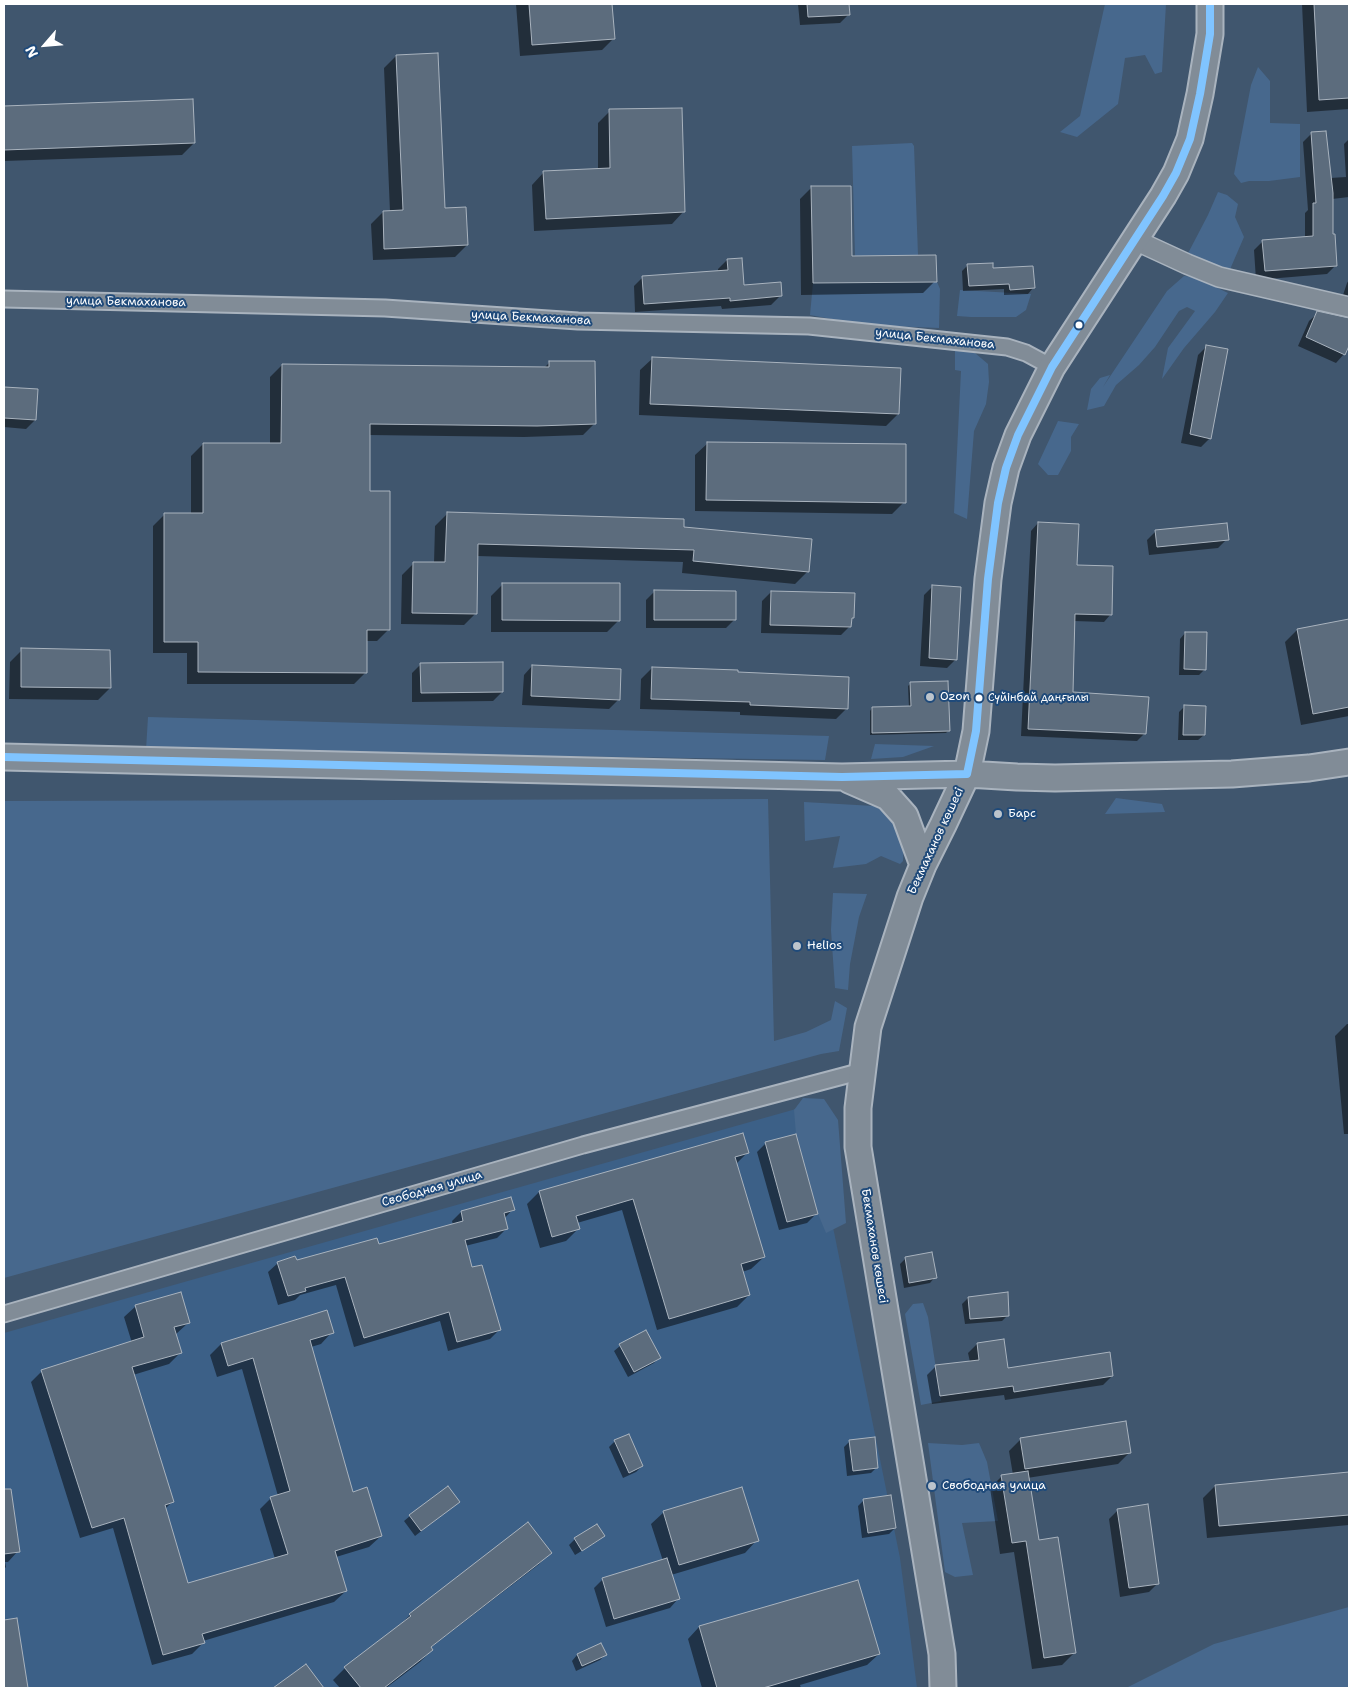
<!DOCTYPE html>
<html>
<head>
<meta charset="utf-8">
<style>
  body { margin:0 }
  #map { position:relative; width:1353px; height:1692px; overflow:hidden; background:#40566e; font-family:"Shantell Sans",sans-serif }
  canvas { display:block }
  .frame { position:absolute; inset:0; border:5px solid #fff; pointer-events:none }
  .north { position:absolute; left:20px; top:20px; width:50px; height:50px; -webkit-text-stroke:4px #1f4a7a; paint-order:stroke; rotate:243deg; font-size:14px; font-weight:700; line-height:20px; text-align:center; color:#fff }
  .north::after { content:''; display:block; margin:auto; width:18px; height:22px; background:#fff; clip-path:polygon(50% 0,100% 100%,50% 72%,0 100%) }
</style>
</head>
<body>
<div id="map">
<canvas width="1353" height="1692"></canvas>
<div class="frame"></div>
<div class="north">N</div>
</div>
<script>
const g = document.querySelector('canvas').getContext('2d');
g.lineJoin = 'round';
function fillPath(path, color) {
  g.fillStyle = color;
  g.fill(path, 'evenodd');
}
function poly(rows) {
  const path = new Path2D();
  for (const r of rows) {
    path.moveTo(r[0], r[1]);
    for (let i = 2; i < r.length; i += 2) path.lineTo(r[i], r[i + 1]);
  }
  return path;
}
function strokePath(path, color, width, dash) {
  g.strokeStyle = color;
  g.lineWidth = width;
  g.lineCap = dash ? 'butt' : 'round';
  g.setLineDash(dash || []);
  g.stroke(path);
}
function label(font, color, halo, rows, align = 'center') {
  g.font = font + ' "Shantell Sans",sans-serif';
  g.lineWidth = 4;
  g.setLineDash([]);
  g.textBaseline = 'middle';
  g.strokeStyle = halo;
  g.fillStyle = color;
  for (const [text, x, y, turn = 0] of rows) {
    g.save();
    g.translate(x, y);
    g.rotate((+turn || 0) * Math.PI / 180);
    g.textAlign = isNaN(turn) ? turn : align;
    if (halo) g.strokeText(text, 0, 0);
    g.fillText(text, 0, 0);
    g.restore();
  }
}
fillPath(poly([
  [803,1107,834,1232,900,1558,917,1688,4,1688,4,1333]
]), '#3c6087');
fillPath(poly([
  [1105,4,1166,4,1162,72,1155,74,1145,55,1125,58,1118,104,1077,137,1060,132,1080,116],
  [1258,67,1270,81,1270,123,1300,124,1300,177,1269,181,1249,181,1241,183,1234,174,1251,85],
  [912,143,914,146,918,255,855,256,852,146],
  [1218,192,1227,195,1238,204,1235,217,1244,237,1228,274,1185,259,1208,215],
  [1184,276,1195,277,1228,293,1215,312,1184,348,1162,379,1168,348,1195,311,1187,307,1179,311,1155,347,1139,365,1116,385,1104,406,1087,410,1091,389,1100,378,1110,375,1103,387,1167,291],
  [937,282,940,289,939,328,863,325,810,315,813,283],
  [960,290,1031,294,1026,310,1016,317,971,317,957,316],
  [955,349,975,353,988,364,989,382,986,404,974,431,967,519,954,513,961,371,955,370],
  [1058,421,1079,424,1071,437,1071,451,1058,475,1048,475,1038,464],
  [148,717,829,736,825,760,146,750],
  [875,744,934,746,903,757,871,759],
  [1116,798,1162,804,1165,812,1105,814],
  [768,799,774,1041,806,1032,831,1020,835,1001,847,1008,839,1051,821,1054,4,1278,4,801],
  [804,802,874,806,884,811,894,822,904,842,903,861,900,864,881,856,866,864,833,868,840,836,805,841],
  [833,893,867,894,859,917,850,964,848,990,835,988,831,930],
  [803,1098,824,1099,838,1120,846,1223,826,1233,818,1214,796,1134,794,1110],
  [923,1303,928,1317,941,1401,921,1405,905,1314,913,1304],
  [928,1443,962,1445,979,1443,987,1462,998,1521,962,1523,973,1575,955,1577,945,1572],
  [1349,1607,1349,1688,1126,1688,1214,1644]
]), '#47688d');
fillPath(poly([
  [516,4,611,4,614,38,602,50,520,56],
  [798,4,848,4,849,14,840,23,800,25],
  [1302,4,1349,4,1349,109,1307,112],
  [396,56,444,209,467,245,455,257,373,260,371,224,383,212,390,212,384,68],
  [192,101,194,143,182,155,4,161,4,107],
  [610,111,684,211,672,224,534,231,532,185,544,172,598,170,598,123],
  [1312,133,1330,178,1346,177,1344,144,1349,139,1349,197,1332,199,1332,236,1336,265,1327,274,1256,280,1254,250,1263,241,1305,238,1305,213,1308,210,1303,142],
  [812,187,850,257,935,281,923,293,801,295,800,199],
  [727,260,743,286,780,296,771,305,722,309,721,306,635,312,634,286,642,278,718,272,718,269],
  [968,265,992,269,1033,288,1028,294,1004,295,1004,289,963,291,962,271],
  [1349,280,1349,309,1340,304,1347,283],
  [1318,313,1349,319,1349,342,1344,354,1336,363,1298,346,1309,321],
  [1207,346,1210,438,1201,447,1181,443,1198,355],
  [653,358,898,414,886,426,639,415,640,370],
  [549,363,595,423,583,435,524,437,369,435,369,492,389,629,377,641,366,641,366,672,354,684,187,684,187,653,153,653,153,526,165,514,191,514,191,456,203,444,270,445,270,377,282,365,544,368],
  [4,388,37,391,35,420,26,429,4,427],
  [708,443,904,502,892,514,695,511,695,455],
  [447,514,683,528,808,571,795,584,682,573,683,562,477,556,476,613,464,625,401,624,402,575,414,563,434,563,435,526],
  [1038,523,1076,566,1111,614,1104,622,1074,621,1071,694,1145,733,1137,741,1021,736,1031,531],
  [1156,531,1227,539,1218,548,1149,555,1147,540],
  [503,584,619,620,607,632,491,632,491,596],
  [933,586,956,659,947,668,920,666,924,595],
  [654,592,735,619,726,628,646,628,646,600],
  [771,592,853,617,850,620,850,626,841,635,761,633,762,601],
  [1349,620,1349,716,1301,725,1285,642,1297,630],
  [1185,633,1205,669,1199,675,1179,675,1180,639],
  [22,650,110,688,98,700,9,699,10,662],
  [421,664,502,692,493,701,412,702,412,673],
  [532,666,618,700,609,709,522,705,524,675],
  [652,668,737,674,847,708,836,719,740,715,740,712,640,709,641,679],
  [911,683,948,731,946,733,870,735,870,711,872,708,909,708,908,686],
  [1185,706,1204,735,1198,740,1178,740,1179,712],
  [1347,1024,1349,1024,1349,1134,1344,1134,1335,1036],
  [742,1134,747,1153,736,1164,764,1257,751,1269,742,1272,749,1295,737,1307,657,1330,622,1210,577,1223,578,1229,566,1241,540,1248,527,1204,539,1192],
  [766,1143,816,1214,807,1223,779,1230,757,1152],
  [513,1209,504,1219,506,1229,497,1238,465,1246,472,1269,499,1330,490,1339,448,1351,440,1321,354,1347,336,1285,300,1295,295,1300,278,1305,268,1272,278,1263,296,1262,378,1246,453,1225,452,1221,461,1212],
  [906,1258,935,1277,930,1283,904,1288,900,1264],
  [968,1298,1008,1315,1002,1321,965,1324,962,1304],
  [136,1306,188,1323,175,1335,180,1353,169,1364,133,1375,173,1501,165,1509,187,1585,275,1559,260,1509,271,1498,278,1496,242,1369,217,1377,210,1355,221,1344,332,1332,321,1344,311,1347,352,1493,381,1536,369,1547,336,1557,346,1591,334,1602,203,1641,203,1643,192,1654,152,1665,113,1528,80,1538,31,1382,42,1371,132,1343,124,1317],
  [977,1344,1006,1370,1112,1376,1103,1385,1005,1400,1004,1395,932,1404,927,1375,936,1366,970,1362,968,1353],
  [620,1346,659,1357,654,1363,628,1377,614,1351],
  [1021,1439,1130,1452,1118,1464,1027,1478,1038,1542,1074,1653,1062,1665,1032,1669,1014,1552,1000,1554,990,1488,1002,1476,1013,1475,1009,1451],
  [615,1441,642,1466,636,1472,623,1478,609,1447],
  [850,1441,877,1467,871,1473,847,1476,844,1447],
  [1349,1474,1349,1525,1207,1538,1203,1498,1215,1486],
  [863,1501,895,1528,889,1534,862,1538,858,1506],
  [452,1507,415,1536,404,1521,410,1516],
  [13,1510,18,1551,8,1562,5,1562,6,1567,4,1569,4,1512],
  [1118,1510,1158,1583,1149,1592,1120,1597,1109,1519],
  [664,1512,757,1540,745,1553,671,1575,678,1599,670,1608,606,1627,594,1588,603,1579,663,1561,651,1524],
  [528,1524,550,1553,538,1565,430,1648,432,1650,420,1662,386,1688,340,1688,333,1680,345,1668,398,1627,410,1615],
  [597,1525,603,1536,598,1541,575,1555,569,1545,575,1539],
  [858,1581,879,1654,867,1665,800,1685,801,1688,702,1688,688,1639,699,1627],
  [16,1620,27,1688,4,1688,4,1621],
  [601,1645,605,1655,600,1660,576,1671,572,1661,577,1655]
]), '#0007');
const building = poly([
  [529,4,612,4,615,39,532,45,529,4],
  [807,4,849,4,850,15,808,17,807,4],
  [1314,4,1349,4,1349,98,1319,100,1314,4],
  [438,53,445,208,466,207,468,245,384,249,383,211,403,210,396,55,438,53],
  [193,99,195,143,4,150,4,106,193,99],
  [682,108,685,212,546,219,543,171,610,168,609,109,682,108],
  [1326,131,1333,193,1333,234,1335,234,1337,266,1265,271,1262,240,1313,236,1313,203,1316,203,1311,132,1326,131],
  [811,186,851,186,852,256,936,255,937,282,813,283,811,186],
  [742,258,744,285,781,282,782,296,730,301,730,298,644,304,642,276,728,270,727,259,742,258],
  [993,263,993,268,1033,266,1035,288,1010,290,1009,284,969,286,967,264,993,263],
  [1317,311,1349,318,1349,346,1345,355,1306,337,1317,311],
  [1206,345,1228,349,1211,439,1190,434,1206,345],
  [652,357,901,368,899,414,650,404,652,357],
  [549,361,595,361,596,424,537,426,370,424,370,491,390,491,390,630,367,630,367,673,198,672,198,642,164,642,164,513,203,513,203,443,281,443,282,364,549,367,549,361],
  [4,387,38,389,36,420,4,418,4,387],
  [707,442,906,444,906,503,706,500,707,442],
  [447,512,684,519,684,527,812,539,809,572,693,561,694,550,478,544,477,614,412,613,413,562,445,562,447,512],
  [1038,522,1079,524,1077,565,1113,566,1112,615,1075,614,1073,692,1149,697,1146,734,1028,729,1038,522],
  [1227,523,1229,540,1157,547,1155,530,1227,523],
  [502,583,620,583,620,621,502,620,502,583],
  [932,585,961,587,957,660,929,658,932,585],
  [654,590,736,591,736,620,654,620,654,590],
  [771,591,855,593,854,618,852,618,851,627,770,625,771,591],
  [1349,619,1349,707,1313,714,1297,629,1349,619],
  [1185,632,1207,632,1206,670,1184,669,1185,632],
  [21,648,110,650,111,688,21,687,21,648],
  [503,662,503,692,421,693,420,663,503,662],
  [532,665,621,669,620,700,531,696,532,665],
  [652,667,738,670,738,672,849,677,848,709,750,705,750,702,651,699,652,667],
  [948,681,950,731,872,733,872,707,911,706,910,682,948,681],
  [1184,705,1206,706,1205,735,1183,735,1184,705],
  [743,1133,749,1153,735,1157,765,1257,741,1264,750,1295,669,1319,633,1199,576,1216,580,1229,552,1237,539,1191,743,1133],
  [796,1134,818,1214,787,1222,765,1142,796,1134],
  [511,1197,515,1210,504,1213,508,1229,465,1240,472,1267,482,1265,501,1330,457,1342,449,1312,364,1338,345,1277,305,1288,306,1291,288,1296,277,1262,295,1256,297,1260,377,1238,379,1244,463,1221,461,1211,511,1197],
  [932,1252,937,1278,909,1283,905,1257,932,1252],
  [181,1292,190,1323,174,1327,182,1353,132,1367,174,1502,165,1505,188,1583,288,1554,270,1497,290,1491,253,1358,228,1366,221,1343,327,1310,334,1333,310,1340,353,1492,367,1487,382,1536,335,1551,347,1591,202,1634,205,1643,163,1655,124,1518,92,1528,41,1370,144,1337,135,1305,181,1292],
  [1008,1292,1009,1316,970,1319,968,1297,1008,1292],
  [646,1330,661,1358,634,1372,619,1344,646,1330],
  [1004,1339,1008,1368,1110,1352,1113,1376,1014,1392,1013,1386,940,1396,935,1365,979,1360,977,1343,1004,1339],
  [1126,1421,1131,1453,1025,1469,1020,1438,1126,1421],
  [629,1434,643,1466,629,1473,614,1440,629,1434],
  [875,1437,878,1468,853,1471,849,1440,875,1437],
  [1028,1471,1039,1540,1058,1537,1076,1653,1044,1658,1026,1541,1012,1543,1001,1475,1028,1471],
  [1349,1472,1349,1515,1219,1526,1215,1485,1349,1472],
  [448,1486,460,1502,421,1531,409,1515,448,1486],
  [742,1487,759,1541,679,1565,663,1511,742,1487],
  [4,1489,11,1489,20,1552,4,1554,4,1489],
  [891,1495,896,1528,868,1533,863,1499,891,1495],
  [1148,1504,1159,1584,1129,1588,1117,1509,1148,1504],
  [528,1522,552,1553,431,1647,433,1650,384,1688,361,1688,344,1667,411,1616,409,1614,528,1522],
  [597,1524,605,1536,582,1551,574,1538,597,1524],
  [667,1558,680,1599,614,1619,602,1578,667,1558],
  [858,1580,880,1654,763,1688,717,1688,699,1626,858,1580],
  [17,1618,28,1688,4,1688,4,1620,17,1618],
  [601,1643,607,1655,582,1666,577,1654,601,1643],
  [306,1664,324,1688,273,1688,306,1664]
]);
fillPath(building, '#5c6c7d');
strokePath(building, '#a9b3be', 1);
const minor = poly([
  [4,299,385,308,578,321,809,326,1007,347,1026,353,1052,367],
  [4,1314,583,1145,862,1071]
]);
const tertiary = poly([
  [1135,240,1187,264,1219,277,1349,307]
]);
const primary = poly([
  [4,757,842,777,967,774,1017,777,1055,778,1232,774,1309,768,1349,762],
  [849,780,888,797,905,816,923,865],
  [943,1688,942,1654,858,1147,858,1108,868,1027,910,897,923,865,943,825,967,774,976,731,988,579,998,503,1006,468,1018,435,1052,367,1163,196,1176,173,1190,139,1200,94,1210,34,1210,4]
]);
strokePath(minor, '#a9b3be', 19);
strokePath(tertiary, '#a9b3be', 22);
strokePath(primary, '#a9b3be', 29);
strokePath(minor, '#818c97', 15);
strokePath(tertiary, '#818c97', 19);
strokePath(primary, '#818c97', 25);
strokePath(poly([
  [4,757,842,777,967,774,976,731,988,579,998,503,1006,468,1018,435,1052,367,1163,196,1176,173,1190,139,1200,94,1210,34,1210,4]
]), '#80c4ff', 8);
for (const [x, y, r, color] of [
  [1079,325,4.5,"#fff"],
  [930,697,5,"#bcc4cc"],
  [979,698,4.5,"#fff"],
  [998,814,5,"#bcc4cc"],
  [797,946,5,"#bcc4cc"],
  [932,1486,5,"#bcc4cc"]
]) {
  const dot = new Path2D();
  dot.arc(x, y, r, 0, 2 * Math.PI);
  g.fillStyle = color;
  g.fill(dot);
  strokePath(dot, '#1f4a7a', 2);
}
label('11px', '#fff', '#1f4a7a', [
  ["Сүйінбай даңғылы",988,698]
], 'left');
label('12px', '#fff', '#1f4a7a', [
  ["улица Бекмаханова",126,302,1],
  ["улица Бекмаханова",531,318,3],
  ["улица Бекмаханова",935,339,6],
  ["Бекмаханов көшесі",936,841,-65],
  ["Свободная улица",432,1189,-16],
  ["Бекмаханов көшесі",874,1246,81]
]);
label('12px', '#fff', '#1f4a7a', [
  ["Ozon",940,697],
  ["Барс",1008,814],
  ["Helios",807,946],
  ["Свободная улица",942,1486]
], 'left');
</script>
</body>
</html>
